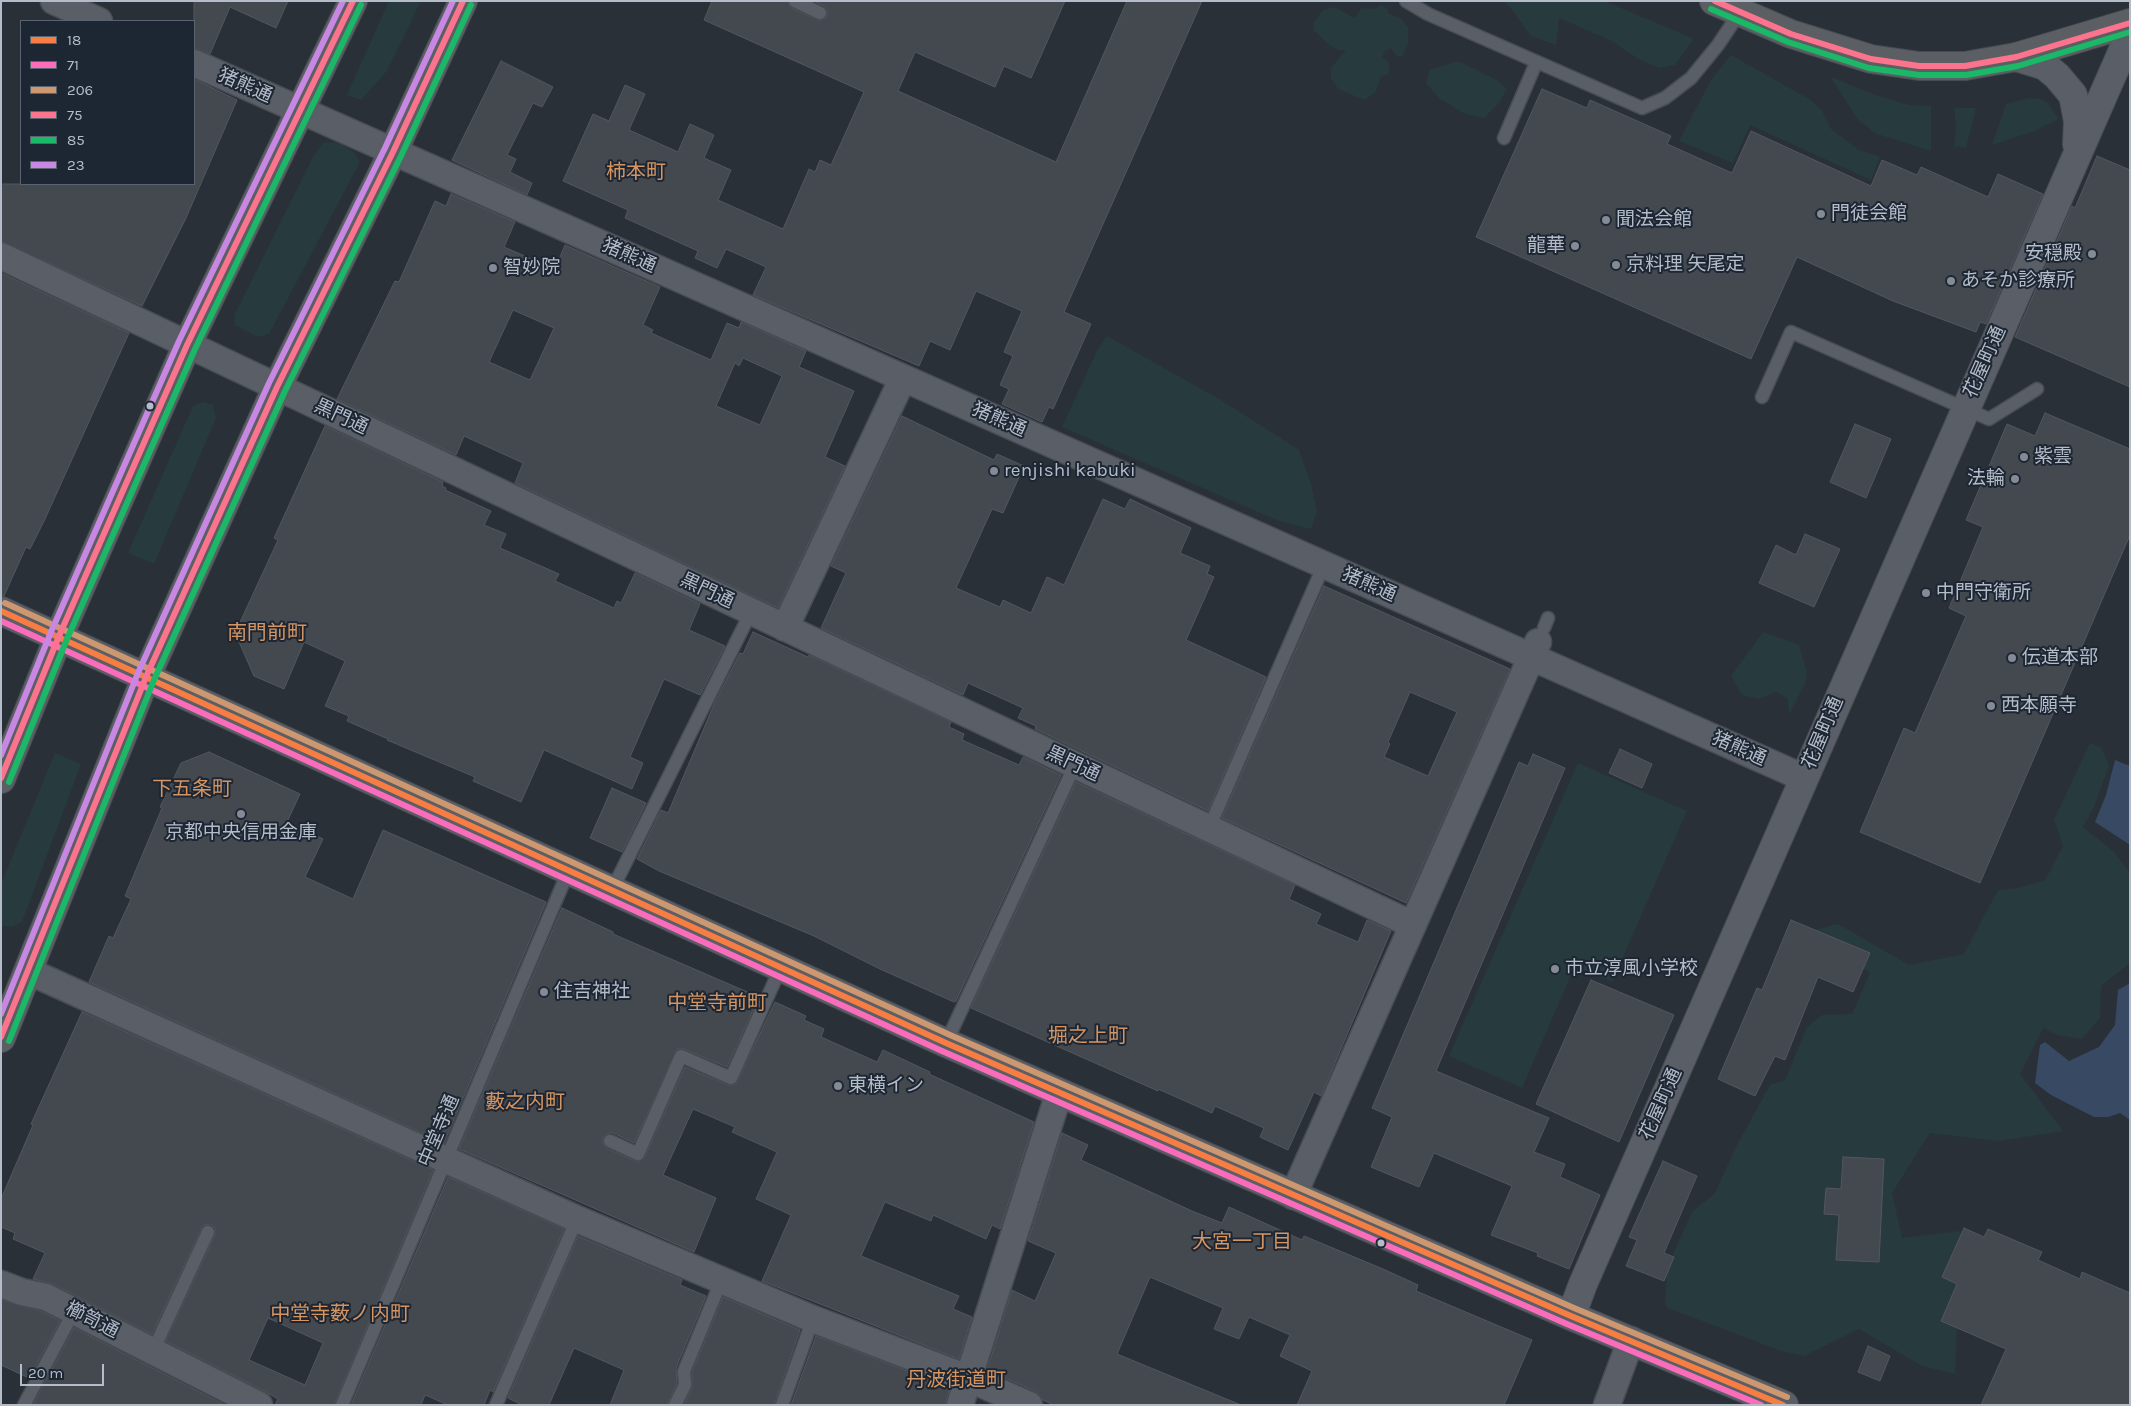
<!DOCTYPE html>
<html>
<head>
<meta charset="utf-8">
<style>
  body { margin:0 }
  #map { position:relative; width:2131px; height:1406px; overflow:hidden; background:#2a3038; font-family:Karla,sans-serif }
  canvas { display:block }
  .frame { position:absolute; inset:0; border:2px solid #b4bcc9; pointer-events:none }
  .legend { position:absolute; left:20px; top:20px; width:175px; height:165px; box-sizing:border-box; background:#1d2633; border:1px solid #59626f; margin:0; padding:6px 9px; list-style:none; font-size:15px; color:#b4bcc9 }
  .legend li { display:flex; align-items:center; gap:10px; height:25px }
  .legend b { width:25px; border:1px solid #59626f }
  .scale { position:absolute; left:20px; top:1364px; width:84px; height:22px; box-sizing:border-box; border:2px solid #b4bcc9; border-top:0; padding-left:6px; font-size:15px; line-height:18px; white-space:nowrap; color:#b4bcc9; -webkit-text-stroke:4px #1d2633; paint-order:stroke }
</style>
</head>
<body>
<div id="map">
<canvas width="2131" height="1406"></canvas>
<div class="frame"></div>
<ul class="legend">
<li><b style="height:6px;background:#f77d43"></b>18</li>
<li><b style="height:6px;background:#fb6dba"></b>71</li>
<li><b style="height:6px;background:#cd976f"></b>206</li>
<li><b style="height:6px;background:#fc738d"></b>75</li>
<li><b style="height:6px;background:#1ab867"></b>85</li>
<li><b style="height:6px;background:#c787e3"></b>23</li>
</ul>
<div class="scale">20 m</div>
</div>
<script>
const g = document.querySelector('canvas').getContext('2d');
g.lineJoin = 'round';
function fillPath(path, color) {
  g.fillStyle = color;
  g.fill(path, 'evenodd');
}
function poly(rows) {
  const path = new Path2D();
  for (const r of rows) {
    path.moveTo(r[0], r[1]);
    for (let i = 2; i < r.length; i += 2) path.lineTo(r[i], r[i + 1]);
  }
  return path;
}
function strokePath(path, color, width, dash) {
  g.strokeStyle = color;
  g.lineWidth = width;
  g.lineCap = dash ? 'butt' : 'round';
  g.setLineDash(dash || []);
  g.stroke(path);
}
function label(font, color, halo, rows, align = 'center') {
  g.font = font + ' Karla,"Noto Sans JP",sans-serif';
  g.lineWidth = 4;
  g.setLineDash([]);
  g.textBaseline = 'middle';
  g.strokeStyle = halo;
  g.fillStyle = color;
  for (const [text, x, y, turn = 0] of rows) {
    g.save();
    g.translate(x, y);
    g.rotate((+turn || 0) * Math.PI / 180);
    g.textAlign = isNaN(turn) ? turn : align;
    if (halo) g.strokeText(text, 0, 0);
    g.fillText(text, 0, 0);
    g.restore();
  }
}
fillPath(poly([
  [389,1,421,1,387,71,361,100,347,95],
  [1503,1,1605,1,1694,39,1675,65,1660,68,1640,60,1612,41,1559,18,1556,45,1531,36,1509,6],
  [1380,5,1387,8,1389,14,1400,18,1408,27,1408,44,1402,57,1396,56,1391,48,1385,51,1382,57,1388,61,1390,71,1387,75,1381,76,1376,92,1364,100,1338,89,1331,78,1331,68,1346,50,1339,50,1329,45,1314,30,1314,22,1322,11,1334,7,1355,18,1361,8,1375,9],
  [1731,55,1809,99,1821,109,1831,129,1859,150,1880,157,1871,180,1750,125,1733,163,1679,141,1711,80],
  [1458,61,1495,79,1507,89,1499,103,1484,118,1465,114,1439,98,1426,83,1429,70],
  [1830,76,1870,93,1908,105,1931,106,1931,151,1877,134,1858,120],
  [2029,98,2040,99,2048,103,2059,119,2032,132,1992,145,2006,104],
  [1954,108,1976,108,1966,148,1954,146,1956,125],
  [338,142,354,152,360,162,269,334,258,337,235,325,234,316,312,159,323,143],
  [1107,336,1221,400,1299,450,1311,484,1317,511,1311,529,1279,521,1062,427,1097,351],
  [203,402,213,405,216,418,154,564,128,553,193,406],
  [1763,632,1799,645,1807,673,1806,681,1789,715,1788,699,1776,692,1759,699,1742,695,1731,676],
  [2090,743,2101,747,2109,766,2094,807,2083,827,2113,851,2130,873,2130,963,2101,986,2100,1018,2082,1039,2058,1035,2043,1028,2020,1074,2063,1131,1999,1141,1930,1133,1892,1193,1902,1238,1960,1231,1955,1374,1922,1366,1859,1329,1804,1356,1781,1351,1668,1308,1665,1304,1667,1268,1692,1212,1715,1193,1737,1145,1770,1085,1785,1080,1807,1027,1822,1015,1852,1014,1870,973,1804,933,1838,924,1909,965,1964,954,1998,890,2019,888,2045,880,2063,846,2054,820],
  [55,753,81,764,22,922,12,927,2,926,1,884],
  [1578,763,1687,811,1612,982,1575,966,1522,1088,1449,1056]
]), '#273a3e');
fillPath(poly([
  [2115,760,2130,766,2130,845,2095,822,2106,795],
  [2130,983,2130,1120,2120,1113,2108,1117,2094,1117,2051,1095,2035,1083,2040,1045,2045,1042,2069,1061,2099,1047,2115,1025,2118,990]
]), '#384963');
const building = poly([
  [194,1,288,1,276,28,230,7,210,54,194,48,194,1],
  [712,1,787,1,791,8,820,21,827,17,828,12,824,6,814,1,1065,1,1031,78,1004,66,995,87,915,52,898,91,1056,162,1127,1,1202,1,1064,312,1091,324,1053,409,1049,407,1042,422,1002,404,1009,389,1000,385,1013,356,1004,352,1022,311,976,291,950,350,930,341,919,366,753,295,766,267,726,249,717,268,695,258,698,251,625,218,628,210,563,181,593,114,609,121,625,85,645,94,629,130,678,152,690,124,714,135,704,158,731,170,718,200,783,229,809,169,815,172,820,160,831,165,864,92,704,20,712,1],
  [501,61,553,87,542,107,533,103,507,155,516,159,510,172,532,183,527,195,452,160,501,61],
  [194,79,237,100,186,218,142,306,1,241,1,184,194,184,194,79],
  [1542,89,1587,108,1590,100,1671,136,1667,144,1732,173,1751,131,1871,186,1882,160,1917,175,1921,167,1988,197,1998,174,2043,194,1986,324,1980,322,1976,332,1893,301,1797,257,1751,359,1476,237,1542,89],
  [2097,156,2130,170,2130,387,2015,337,2072,206,2075,208,2097,156],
  [451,194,515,222,504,247,555,269,565,245,660,287,643,325,653,330,651,333,711,360,727,323,739,328,741,322,806,351,799,367,854,391,825,457,845,466,778,608,515,483,523,463,464,436,456,455,337,399,395,281,399,282,435,201,446,206,451,194],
  [513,310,554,328,530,380,489,362,513,310],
  [743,358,782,376,760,425,716,406,735,363,739,366,743,358],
  [1,273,129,333,45,519,30,549,26,547,4,596,1,596,1,273],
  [2045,413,2130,449,2130,535,1980,883,1860,832,1904,728,1915,733,1966,616,1949,608,1983,527,1966,520,2007,424,2035,436,2045,413],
  [902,416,994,460,997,454,1024,466,1003,513,992,509,956,588,1000,607,1003,600,1031,613,1047,577,1064,585,1103,499,1125,509,1130,499,1191,528,1180,553,1210,566,1207,574,1214,577,1186,640,1266,677,1208,811,1035,729,1036,726,1018,718,1023,708,968,683,963,695,821,628,846,573,831,566,902,416],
  [1855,424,1891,439,1866,498,1830,482,1855,424],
  [325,426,443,482,442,486,446,488,445,490,491,511,484,525,506,534,500,548,559,574,555,581,614,608,617,601,621,603,635,573,700,604,689,630,725,646,700,695,664,679,630,757,643,763,632,789,544,750,521,802,473,781,475,777,387,740,388,739,347,721,349,716,325,706,345,661,304,642,284,689,254,676,235,633,278,540,274,538,325,426],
  [1805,534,1840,549,1814,607,1759,583,1776,545,1796,555,1805,534],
  [1324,586,1510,669,1406,903,1222,818,1324,586],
  [1410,692,1457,712,1428,776,1384,757,1390,744,1388,742,1410,692],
  [753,632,808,657,809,655,951,722,949,727,964,734,962,740,1019,765,1023,757,1061,775,956,1001,954,1002,880,969,814,936,659,871,637,859,661,810,668,813,715,702,740,653,743,654,753,632],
  [1620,749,1652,764,1642,788,1609,773,1620,749],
  [209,752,300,794,287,822,323,839,305,877,353,899,383,830,546,902,444,1143,89,982,109,936,113,938,131,899,125,896,162,808,160,807,181,763,209,752],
  [1533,754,1565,768,1436,1071,1549,1118,1534,1152,1565,1164,1560,1177,1600,1195,1569,1269,1537,1256,1538,1253,1491,1235,1512,1186,1434,1153,1419,1187,1371,1167,1392,1117,1372,1108,1519,762,1528,766,1533,754],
  [1076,782,1295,885,1289,899,1321,914,1316,924,1358,942,1367,920,1391,931,1321,1096,1314,1092,1288,1150,1260,1137,1264,1128,1215,1106,1212,1113,1158,1089,1158,1091,971,1008,1076,782],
  [612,788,646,803,622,852,590,838,612,788],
  [562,908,613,932,613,934,759,997,727,1067,684,1049,677,1049,634,1143,613,1133,609,1133,603,1137,602,1142,606,1148,635,1161,639,1162,645,1157,685,1067,728,1085,736,1084,775,1002,806,1016,804,1020,824,1029,821,1037,877,1062,883,1050,930,1072,929,1074,1034,1122,1000,1229,992,1225,986,1239,933,1215,931,1221,885,1202,861,1256,959,1296,953,1309,972,1317,959,1359,762,1281,791,1215,756,1199,777,1152,732,1132,735,1127,693,1109,663,1175,716,1198,694,1252,459,1149,562,908],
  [1791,920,1870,953,1853,992,1818,977,1785,1060,1775,1056,1755,1096,1718,1079,1757,988,1762,990,1791,920],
  [1591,980,1674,1015,1619,1142,1536,1104,1591,980],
  [82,1012,433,1170,334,1405,275,1405,278,1399,266,1392,166,1341,215,1235,215,1228,211,1224,204,1225,201,1229,152,1334,53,1284,33,1279,45,1253,13,1239,15,1233,1,1227,1,1199,33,1125,31,1124,82,1012],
  [268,1318,323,1343,305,1385,249,1360,268,1318],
  [1062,1133,1088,1145,1081,1160,1192,1211,1222,1223,1229,1207,1302,1240,1304,1236,1383,1269,1418,1285,1416,1291,1532,1340,1504,1405,1297,1405,1312,1371,1280,1356,1290,1335,1249,1317,1239,1339,1214,1329,1223,1308,1150,1277,1117,1354,1241,1405,1054,1405,1043,1400,1035,1391,987,1370,1012,1290,1035,1301,1056,1253,1028,1241,1062,1133],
  [1843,1157,1884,1159,1879,1262,1836,1260,1839,1215,1824,1214,1826,1188,1841,1189,1843,1157],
  [1663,1161,1697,1176,1664,1253,1674,1257,1664,1281,1626,1266,1637,1240,1629,1237,1663,1161],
  [448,1177,564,1229,493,1392,490,1390,484,1405,448,1405,425,1395,421,1405,351,1405,448,1177],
  [1964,1228,1984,1237,1988,1229,2042,1252,2038,1260,2080,1279,2082,1272,2130,1293,2130,1405,1981,1405,2006,1349,1941,1321,1957,1284,1942,1277,1964,1228],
  [578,1236,682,1280,680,1285,706,1296,676,1368,677,1383,667,1405,610,1405,624,1370,574,1348,549,1405,522,1405,508,1398,578,1236],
  [723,1297,800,1330,774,1405,684,1405,692,1388,692,1372,723,1297],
  [1,1300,41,1311,60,1321,29,1378,1,1365,1,1300],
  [74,1328,225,1405,33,1405,74,1328],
  [816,1336,950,1387,945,1405,791,1405,816,1336],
  [1868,1346,1890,1356,1880,1381,1858,1372,1868,1346]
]);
fillPath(building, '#444950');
strokePath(building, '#52575f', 1);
const service = poly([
  [795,1,820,13],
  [1406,1,1428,14,1642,108,1665,98,1691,78,1718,45,1740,12],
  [1504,138,1536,63],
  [1762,397,1791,332,1989,419,2037,389],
  [1544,628,1548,618],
  [1209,828,1324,565],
  [611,892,751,612],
  [946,1043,1075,765],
  [610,1141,638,1154,681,1056,731,1078,781,967],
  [153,1351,208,1232],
  [24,1405,74,1311],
  [342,1405,568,872],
  [496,1405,577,1219],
  [675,1405,685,1385,684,1371,722,1279],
  [782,1405,813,1319]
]);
const minor = poly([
  [54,1,99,21],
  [194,63,1804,778],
  [1,256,1413,925],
  [785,628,903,378],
  [28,971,577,1219,813,1319,970,1379,1029,1405],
  [1293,1196,1538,642],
  [1,1284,22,1292,46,1297,259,1405],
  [960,1405,1059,1093],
  [1607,1405,1631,1340]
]);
const tertiary = poly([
  [2016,57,2045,66,2057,76,2073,95,2078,121,2077,144],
  [1,611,946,1043,1571,1316,1784,1405],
  [1571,1316,1583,1284,2130,34]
]);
const trunk = poly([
  [1714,1,1791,34,1871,59,1919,66,1965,66,2016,57,2130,23],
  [1,779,59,636,187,345,353,1],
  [1,1038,146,677,277,387,393,152,463,1]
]);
strokePath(service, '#484c53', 15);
strokePath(minor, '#484c53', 29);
strokePath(tertiary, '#484c53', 30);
strokePath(trunk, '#474c53', 30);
strokePath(service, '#5a5e66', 12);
strokePath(minor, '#5a5e66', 26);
strokePath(tertiary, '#5a5e66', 28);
strokePath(trunk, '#5b5f64', 28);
strokePath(poly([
  [1,611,946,1043,1571,1316,1783,1405]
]), '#f77d43', 6);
strokePath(poly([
  [1,621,942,1051,1567,1324,1761,1405]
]), '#fb6dba', 6);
strokePath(poly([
  [5,603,950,1035,1574,1308,1787,1397]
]), '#cd976f', 6);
strokePath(poly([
  [1715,1,1791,34,1871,59,1919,66,1965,66,2016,57,2130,23],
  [1,778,59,636,187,345,353,1],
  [1,1037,146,677,277,387,393,152,463,1]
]), '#fc738d', 6);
strokePath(poly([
  [1711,9,1788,42,1869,68,1919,75,1966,75,2018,66,2130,32],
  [9,782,67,639,195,349,361,5],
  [9,1041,154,680,285,391,401,156,471,5]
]), '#1ab867', 6);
strokePath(poly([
  [1,755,51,632,179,341,343,1],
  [1,1014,138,673,269,383,385,148,453,1]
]), '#c787e3', 6);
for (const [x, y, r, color] of [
  [1821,214,5,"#848b96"],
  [1606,220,5,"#848b96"],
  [1575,246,5,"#848b96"],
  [2092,254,5,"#848b96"],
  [1616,265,5,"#848b96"],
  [493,268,5,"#848b96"],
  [1951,281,5,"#848b96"],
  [150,406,4.5,"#b4bcc9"],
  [2024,457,5,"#848b96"],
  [994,471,5,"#848b96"],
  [2015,479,5,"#848b96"],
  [1926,593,5,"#848b96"],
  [2012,658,5,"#848b96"],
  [1991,706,5,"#848b96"],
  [241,814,5,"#848b96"],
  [1555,969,5,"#848b96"],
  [544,992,5,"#848b96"],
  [838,1086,5,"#848b96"],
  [1381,1243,4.5,"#b4bcc9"]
]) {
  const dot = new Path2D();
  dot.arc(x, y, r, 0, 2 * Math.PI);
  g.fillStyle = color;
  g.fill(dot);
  strokePath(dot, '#1d2633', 2);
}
label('19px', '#b4bcc9', '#1d2633', [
  ["猪熊通",245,86,24],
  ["猪熊通",629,256,24],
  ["花屋町通",1985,362,-66],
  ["黒門通",341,417,25],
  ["猪熊通",999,420,24],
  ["猪熊通",1369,585,24],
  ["黒門通",707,591,25],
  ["花屋町通",1823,733,-67],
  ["猪熊通",1739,749,24],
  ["黒門通",1073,764,25],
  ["花屋町通",1661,1104,-66],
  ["中堂寺通",439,1131,-67],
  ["櫛笥通",92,1320,27]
]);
label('19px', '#b4bcc9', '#1d2633', [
  ["門徒会館",1831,214],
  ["聞法会館",1616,220],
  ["龍華",1565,246,"right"],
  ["安穏殿",2082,254,"right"],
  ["京料理 矢尾定",1626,265],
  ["智妙院",503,268],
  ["あそか診療所",1961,281],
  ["紫雲",2034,457],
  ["renjishi kabuki",1004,471],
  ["法輪",2005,479,"right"],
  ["中門守衛所",1936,593],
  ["伝道本部",2022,658],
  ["西本願寺",2001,706],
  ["京都中央信用金庫",241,833,"center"],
  ["市立淳風小学校",1565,969],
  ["住吉神社",554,992],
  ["東横イン",848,1086]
], 'left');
label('20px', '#d59563', '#1d2633', [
  ["柿本町",636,172],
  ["南門前町",267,633],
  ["下五条町",192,789],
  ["中堂寺前町",717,1003],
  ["堀之上町",1088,1036],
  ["藪之内町",525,1102],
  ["大宮一丁目",1242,1242],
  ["中堂寺薮ノ内町",340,1314],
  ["丹波街道町",956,1380]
]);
</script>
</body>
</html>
